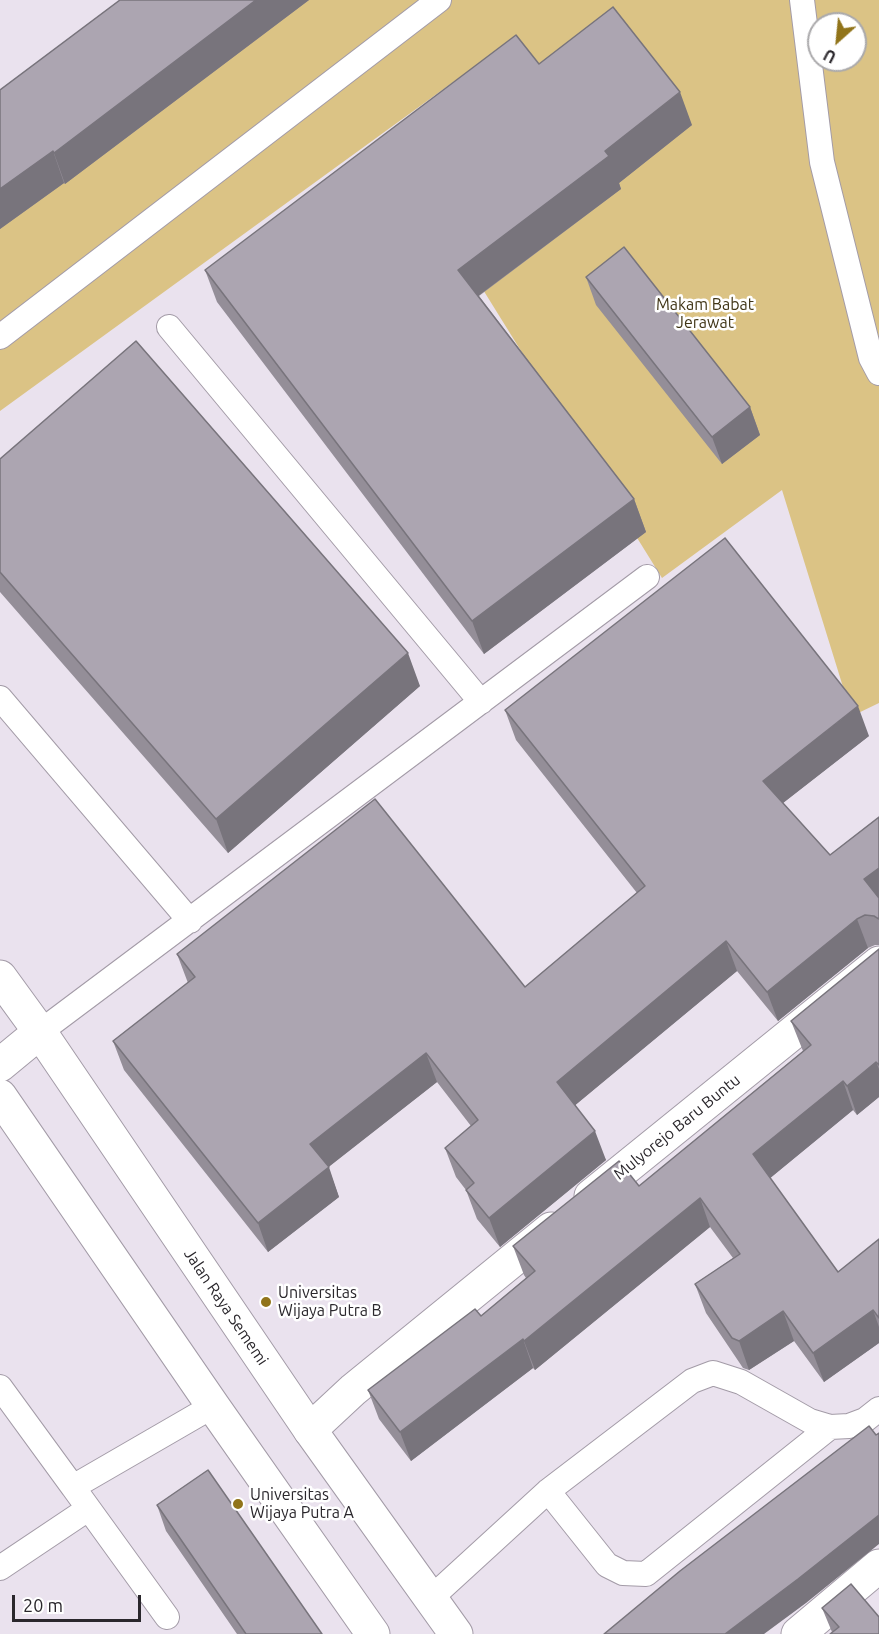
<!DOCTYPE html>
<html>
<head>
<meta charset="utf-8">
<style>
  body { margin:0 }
  #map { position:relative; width:879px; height:1634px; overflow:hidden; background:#eae2ee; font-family:Ubuntu,sans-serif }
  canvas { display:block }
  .north { position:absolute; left:807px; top:12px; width:60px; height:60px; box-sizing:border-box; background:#fff; border:2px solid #aaa9ab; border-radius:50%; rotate:207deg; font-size:16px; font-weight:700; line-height:24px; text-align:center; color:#2a272c }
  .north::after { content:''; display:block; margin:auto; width:21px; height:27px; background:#91741a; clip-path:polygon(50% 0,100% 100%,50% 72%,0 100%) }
  .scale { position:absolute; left:12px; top:1595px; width:129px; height:27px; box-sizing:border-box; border:3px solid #2a272c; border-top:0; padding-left:8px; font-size:18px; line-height:21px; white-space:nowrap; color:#2a272c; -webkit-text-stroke:4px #fff; paint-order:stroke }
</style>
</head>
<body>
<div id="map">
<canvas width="879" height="1634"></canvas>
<div class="north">U</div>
<div class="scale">20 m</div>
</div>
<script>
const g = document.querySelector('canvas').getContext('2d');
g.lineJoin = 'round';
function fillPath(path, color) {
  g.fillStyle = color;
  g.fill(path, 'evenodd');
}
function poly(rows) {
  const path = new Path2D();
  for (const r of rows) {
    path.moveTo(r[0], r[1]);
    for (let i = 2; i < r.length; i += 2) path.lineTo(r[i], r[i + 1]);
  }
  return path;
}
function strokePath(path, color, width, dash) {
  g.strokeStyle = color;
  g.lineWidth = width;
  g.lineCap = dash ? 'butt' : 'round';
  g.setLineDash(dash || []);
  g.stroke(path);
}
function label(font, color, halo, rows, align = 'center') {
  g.font = font + ' Ubuntu,sans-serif';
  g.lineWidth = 5;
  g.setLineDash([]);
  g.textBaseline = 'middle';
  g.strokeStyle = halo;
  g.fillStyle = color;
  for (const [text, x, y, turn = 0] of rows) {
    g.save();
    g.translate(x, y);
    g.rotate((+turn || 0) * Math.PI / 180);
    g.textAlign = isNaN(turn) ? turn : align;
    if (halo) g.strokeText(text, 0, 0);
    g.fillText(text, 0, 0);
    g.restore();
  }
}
fillPath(poly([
  [289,0,879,0,879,703,852,716,782,490,662,578,472,272,609,167,456,80,0,411,0,219],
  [819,24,855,24,855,60,819,60]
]), '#dbc385');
const service = poly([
  [802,0,822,162,871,358,879,373],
  [169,327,481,702],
  [0,337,439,0],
  [0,698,190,921],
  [40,1032,647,577],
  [0,1387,73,1487,213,1406],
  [73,1487,167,1617],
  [548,1491,607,1565,623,1573,646,1574,830,1427],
  [0,1568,88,1509],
  [430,1599,548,1491,692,1381,713,1373,741,1382,810,1421,830,1427,849,1426,865,1420,879,1409]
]);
const minor = poly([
  [591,1196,879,963],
  [310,1430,353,1390,551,1229],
  [798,1634,879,1566]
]);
const secondary = poly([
  [0,977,40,1032,310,1430,456,1634],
  [0,1065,40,1032],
  [0,1096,213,1406,373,1634]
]);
strokePath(service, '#a39ba7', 26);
strokePath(minor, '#a39ba7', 35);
strokePath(secondary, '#a39ba7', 35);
strokePath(service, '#fff', 24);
strokePath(minor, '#fff', 33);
strokePath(secondary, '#fff', 33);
fillPath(poly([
  [120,0,309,0,65,184,64,183,0,229,0,90],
  [539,64,692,125,619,183,621,189,479,296,634,499,646,532,484,654,217,302,205,270],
  [586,277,750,407,760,435,722,464,596,305],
  [0,459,420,686,228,853,0,592],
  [505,710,869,736,783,803,830,855,879,817,879,945,875,945,868,948,778,1021,737,971,575,1105,606,1160,500,1247,477,1219,466,1190,456,1177,445,1148,471,1126,437,1082,328,1167,339,1197,268,1252,124,1070,113,1041,188,983,177,954,525,987,637,893,516,740],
  [879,949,879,1097,857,1115,853,1110,770,1178,838,1272,879,1239,879,1343,824,1382,794,1341,749,1370,743,1368,706,1313,695,1284,733,1258,710,1227,535,1370,533,1368,411,1461,379,1419,368,1390,481,1316,526,1278,524,1275,513,1246,639,1186,803,1051,791,1021],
  [157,1505,322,1634,237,1634,166,1531],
  [822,1608,879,1617,832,1632]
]), '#948e98');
fillPath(poly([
  [256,0,309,0,65,184,54,153],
  [680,92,692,125,619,183,621,189,470,302,458,270,605,151],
  [53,151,64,183,0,229,0,189],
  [750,407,760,435,722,464,712,437],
  [634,499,646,532,484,654,472,621],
  [408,653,420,686,228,853,216,819],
  [858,706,869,736,774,810,763,781],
  [879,868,879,905,864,879],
  [857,919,868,948,778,1021,767,992],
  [726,941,737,971,567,1112,557,1082],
  [426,1053,437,1082,321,1173,310,1144],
  [876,1062,879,1069,879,1097,857,1115,847,1086],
  [843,1081,853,1110,763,1184,753,1154],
  [595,1131,606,1160,500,1247,489,1218],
  [329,1167,339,1197,268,1252,258,1223],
  [700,1198,710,1227,535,1370,524,1341],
  [873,1310,879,1327,879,1343,824,1382,813,1353],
  [783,1311,794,1341,749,1370,739,1341],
  [523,1339,533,1368,411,1461,400,1432],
  [879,1515,879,1544,806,1603,764,1634,725,1634]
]), '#78747c');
const building = poly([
  [120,0,256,0,54,153,53,151,0,189,0,90,120,0],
  [613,7,680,92,605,151,609,156,458,270,634,499,472,621,205,270,516,35,539,64,613,7],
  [624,247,750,407,712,437,586,277,624,247],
  [136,341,408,653,216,819,0,572,0,459,136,341],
  [725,538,858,706,763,781,830,855,879,817,879,868,864,879,879,898,879,919,874,916,865,915,857,919,767,992,726,941,557,1082,595,1131,489,1218,466,1190,474,1183,445,1148,478,1120,426,1053,310,1144,329,1167,258,1223,113,1041,195,977,177,954,375,799,525,987,645,886,505,710,725,538],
  [879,949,879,1065,876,1062,847,1086,843,1081,753,1154,838,1272,879,1239,879,1318,873,1310,813,1353,783,1311,739,1341,732,1338,695,1284,740,1254,700,1198,524,1341,523,1339,400,1432,368,1390,475,1309,481,1316,535,1271,513,1246,619,1161,639,1186,811,1045,791,1021,879,949],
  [869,1426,876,1435,879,1433,879,1515,798,1579,725,1634,604,1634,680,1571,869,1426],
  [208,1470,322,1634,246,1634,157,1505,208,1470],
  [851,1584,879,1617,879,1634,830,1634,839,1627,822,1608,851,1584]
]);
fillPath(building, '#aca5b1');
strokePath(building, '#78747c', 1.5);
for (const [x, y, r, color] of [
  [266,1302,6,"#91741a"],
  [238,1504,6,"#91741a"]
]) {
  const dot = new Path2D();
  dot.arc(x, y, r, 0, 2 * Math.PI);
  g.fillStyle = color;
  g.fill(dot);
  strokePath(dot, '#fff', 2);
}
label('16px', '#403516', '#fff', [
  ["Makam Babat",705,305],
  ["Jerawat",705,323]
]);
label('16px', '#2a272c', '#fff', [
  ["Mulyorejo Baru Buntu",677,1127,-39],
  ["Jalan Raya Sememi",226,1307,56]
]);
label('16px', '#2a272c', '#fff', [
  ["Universitas",278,1293],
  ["Wijaya Putra B",278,1311],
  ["Universitas",250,1495],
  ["Wijaya Putra A",250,1513]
], 'left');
</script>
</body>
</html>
